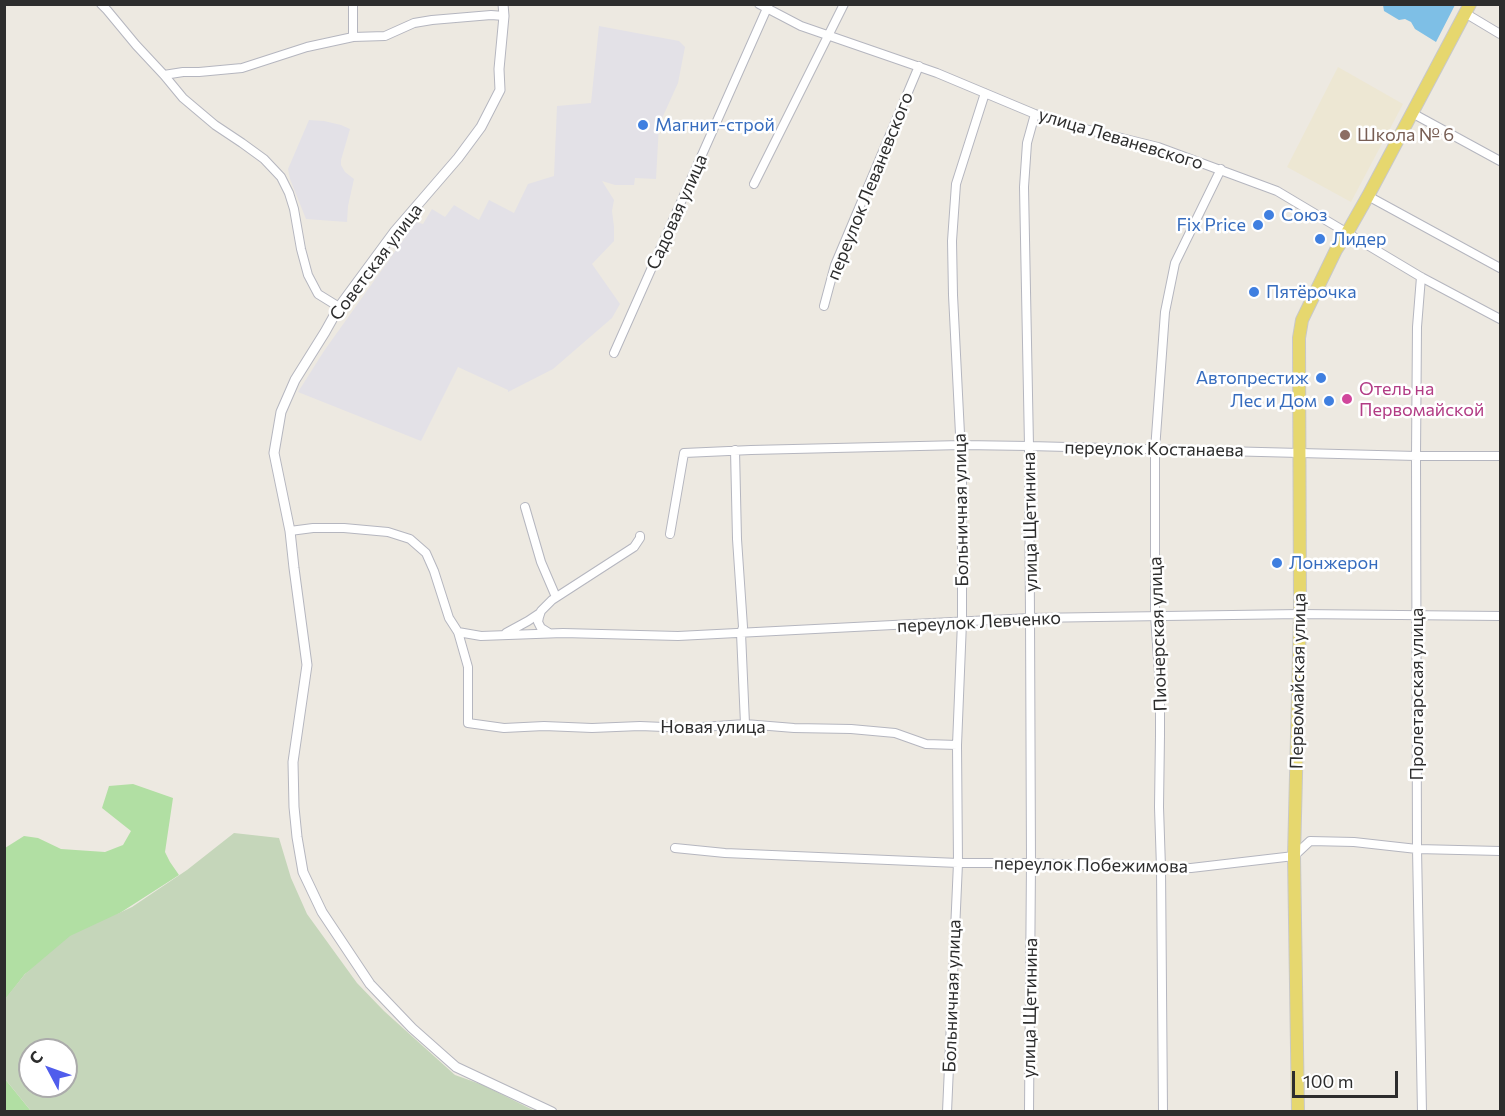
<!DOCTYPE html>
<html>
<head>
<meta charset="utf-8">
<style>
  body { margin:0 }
  #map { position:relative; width:1505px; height:1116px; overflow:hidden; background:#ede9e1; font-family:Commissioner,sans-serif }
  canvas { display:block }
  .frame { position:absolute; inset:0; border:6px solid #2d2d2d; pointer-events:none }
  .north { position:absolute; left:18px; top:1038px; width:60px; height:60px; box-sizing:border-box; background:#fff; border:2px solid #ababab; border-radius:50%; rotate:311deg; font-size:16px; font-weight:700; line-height:24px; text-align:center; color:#2d2d2d }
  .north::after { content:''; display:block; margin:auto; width:21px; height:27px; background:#505dec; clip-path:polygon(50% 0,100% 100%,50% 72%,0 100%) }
  .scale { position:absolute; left:1292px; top:1071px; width:106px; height:27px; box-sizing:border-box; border:3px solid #2d2d2d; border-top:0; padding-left:8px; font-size:18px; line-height:21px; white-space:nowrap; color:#2d2d2d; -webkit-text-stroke:4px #fff; paint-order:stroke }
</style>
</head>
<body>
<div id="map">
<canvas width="1505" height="1116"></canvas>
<div class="frame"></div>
<div class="north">С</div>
<div class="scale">100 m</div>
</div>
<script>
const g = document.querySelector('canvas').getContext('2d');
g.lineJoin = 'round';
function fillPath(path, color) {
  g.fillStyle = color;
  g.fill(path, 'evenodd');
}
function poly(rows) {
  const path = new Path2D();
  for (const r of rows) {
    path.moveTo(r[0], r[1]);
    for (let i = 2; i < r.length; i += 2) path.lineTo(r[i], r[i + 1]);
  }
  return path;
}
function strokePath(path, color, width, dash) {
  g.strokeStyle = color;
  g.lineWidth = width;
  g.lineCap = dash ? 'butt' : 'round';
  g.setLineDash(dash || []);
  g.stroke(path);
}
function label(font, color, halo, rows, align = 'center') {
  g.font = font + ' Commissioner,sans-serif';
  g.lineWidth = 5;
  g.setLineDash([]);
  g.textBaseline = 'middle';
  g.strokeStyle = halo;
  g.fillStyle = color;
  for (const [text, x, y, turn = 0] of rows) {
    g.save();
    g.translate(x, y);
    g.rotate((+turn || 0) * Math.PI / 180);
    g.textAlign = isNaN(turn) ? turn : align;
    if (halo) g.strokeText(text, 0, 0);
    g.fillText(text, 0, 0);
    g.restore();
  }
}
fillPath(poly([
  [599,26,679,41,685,47,678,83,659,125,656,179,635,178,634,185,615,185,602,181,614,200,612,211,614,227,614,241,592,264,620,304,612,318,553,369,508,392,508,390,458,367,421,441,298,392,324,351,416,222,423,224,432,209,445,217,454,205,479,220,489,200,514,213,528,184,554,176,557,106,591,103],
  [309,120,324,121,341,125,350,129,341,160,341,165,345,172,354,179,348,206,347,222,306,219,290,179,288,169]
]), '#e3e1e7');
fillPath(poly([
  [1338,67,1403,104,1351,202,1287,167]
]), '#ede7d3');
fillPath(poly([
  [133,784,173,798,165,852,170,862,179,875,25,974,5,1000,5,848,24,836,38,838,61,849,105,852,123,845,131,831,102,808,109,786],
  [4,1079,5,1079,31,1111,5,1111]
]), '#b1dfa3');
fillPath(poly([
  [234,833,279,838,291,878,307,914,357,983,384,1011,455,1075,483,1085,535,1111,31,1111,5,1079,4,1000,25,974,70,936,132,907,187,870],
  [30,1050,66,1050,66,1086,30,1086]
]), '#c5d6ba');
fillPath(poly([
  [1383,5,1383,4,1455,5,1436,42,1415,29,1411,22,1405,19,1399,20,1384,11]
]), '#7ebfe6');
const minor = poly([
  [101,4,107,10,136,45,164,75,183,98,215,125,242,143,264,159,281,177,289,193,294,209,301,249,308,275,318,294,339,307],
  [353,4,353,37],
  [759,4,801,26,937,73,1035,114,1081,128,1158,147,1277,191,1421,277,1500,319],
  [1465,13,1500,34],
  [164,75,183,72,199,72,242,68,307,47,353,37,385,36,414,23,432,20,491,15,504,16],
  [1412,113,1500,161],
  [754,184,844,4],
  [1368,196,1500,268],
  [1421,277,1417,327,1416,456,1417,849,1422,1112],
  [824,306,835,265,919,66],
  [614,353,768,6],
  [735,450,737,539,743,627,741,633,745,724],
  [525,507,541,562,556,597],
  [290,531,313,528,344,528,388,532,410,539,426,553,434,571,449,618,458,632,468,667,468,723,504,728,544,726,592,728,640,726,688,728,745,724,794,728,851,729,895,733,926,744,957,745],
  [670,534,684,453,751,450,962,445,1029,446,1416,456,1500,456],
  [458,632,481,636,563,633,678,636,1030,618,1300,614,1500,616],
  [506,633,528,621,540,613],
  [549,633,541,628,538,622,539,617,541,611,552,600,634,547,640,538,640,536],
  [675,848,725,853,958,863,1031,863,1161,868,1191,868,1294,856,1310,841,1354,842,1417,849,1500,851],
  [947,1112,958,863,957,745,962,622,962,445,960,434,953,295,952,241,956,184,985,93],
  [1029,1112,1031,863,1030,618,1029,446,1024,187,1027,143,1035,114],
  [1163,1112,1161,868,1159,807,1160,735,1160,688,1155,616,1155,450,1165,312,1175,263,1221,169]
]);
const tertiary = poly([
  [503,4,504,16,499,69,500,90,481,127,458,158,395,231,339,307,325,332,295,380,281,412,274,453,290,531,294,568,307,665,293,762,294,807,297,837,303,872,322,912,370,984,412,1028,456,1067,552,1112]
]);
const primary = poly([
  [1298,1112,1294,856,1300,614,1299,338,1302,320,1336,250,1347,233,1368,196,1470,4]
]);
strokePath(minor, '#b5b6bf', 10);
strokePath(tertiary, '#b5b6bf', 11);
strokePath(primary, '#c8c8c8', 14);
strokePath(minor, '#fff', 8);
strokePath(tertiary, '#fff', 9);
strokePath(primary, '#e6d76e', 12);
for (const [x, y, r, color] of [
  [643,125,6,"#3f7fe0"],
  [1345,135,6,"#8d6e63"],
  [1269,215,6,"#3f7fe0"],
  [1258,225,6,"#3f7fe0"],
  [1320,239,6,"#3f7fe0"],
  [1254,292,6,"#3f7fe0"],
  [1321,378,6,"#3f7fe0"],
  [1347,399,6,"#d1479c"],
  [1329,401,6,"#3f7fe0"],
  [1277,563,6,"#3f7fe0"]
]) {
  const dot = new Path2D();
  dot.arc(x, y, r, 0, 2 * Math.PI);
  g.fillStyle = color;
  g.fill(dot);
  strokePath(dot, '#fff', 2);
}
label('18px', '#366cbe', '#fff', [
  ["Магнит-строй",655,125],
  ["Союз",1281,215],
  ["Fix Price",1246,225,"right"],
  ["Лидер",1332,239],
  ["Пятёрочка",1266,292],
  ["Автопрестиж",1309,378,"right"],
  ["Лес и Дом",1317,401,"right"],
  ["Лонжерон",1289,563]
], 'left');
label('18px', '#785e54', '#fff', [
  ["Школа № 6",1357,135]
], 'left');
label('18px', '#2d2d2d', '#fff', [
  ["улица Леваневского",1121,139,17],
  ["переулок Леваневского",870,186,-68],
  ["Садовая улица",677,212,-66],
  ["Советская улица",376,262,-53],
  ["переулок Костанаева",1154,449,1],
  ["Больничная улица",961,510,-91],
  ["улица Щетинина",1030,522,-91],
  ["переулок Левченко",979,622,-3],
  ["Пионерская улица",1158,634,-92],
  ["Первомайская улица",1298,681,-89],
  ["Пролетарская улица",1417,694,-90],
  ["Новая улица",713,727],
  ["переулок Побежимова",1091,865,1],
  ["Больничная улица",952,996,-88],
  ["улица Щетинина",1030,1008,-89]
]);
label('18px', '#b23c85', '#fff', [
  ["Отель на",1359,389],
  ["Первомайской",1359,410]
], 'left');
</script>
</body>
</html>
